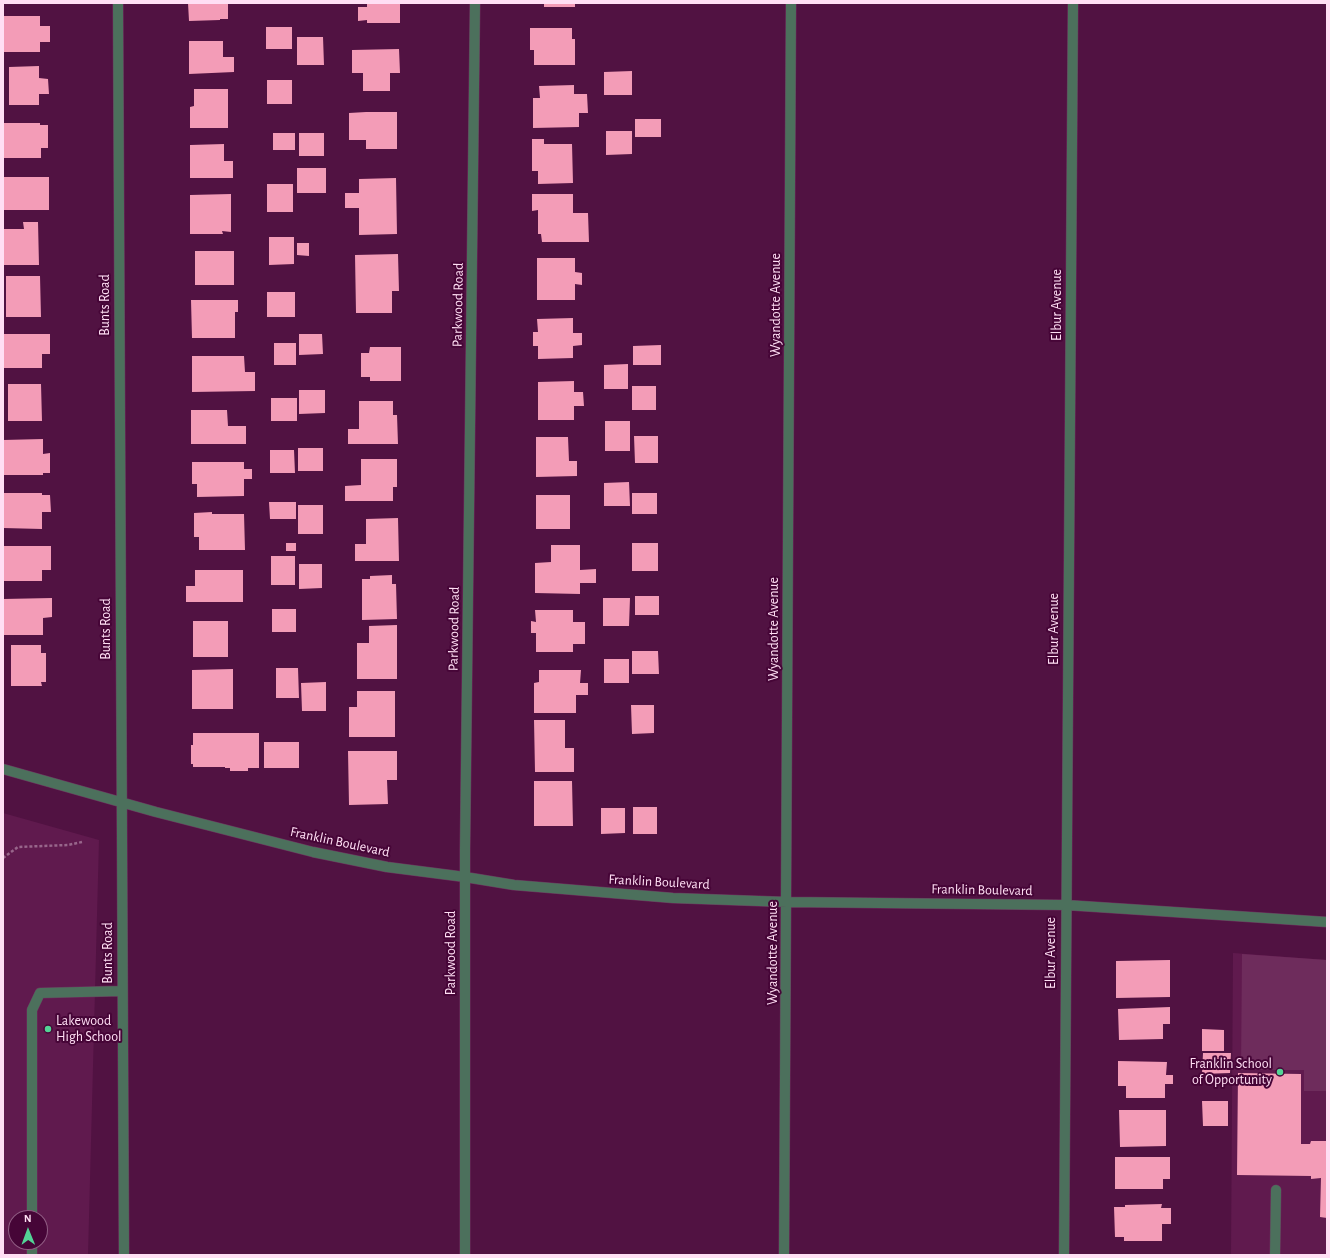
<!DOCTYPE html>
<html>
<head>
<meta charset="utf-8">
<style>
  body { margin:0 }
  #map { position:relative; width:1330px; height:1258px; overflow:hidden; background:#511242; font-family:"Alegreya Sans",sans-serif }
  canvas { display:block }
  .frame { position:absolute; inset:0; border:4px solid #ffdff4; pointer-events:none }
  .north { position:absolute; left:8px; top:1210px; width:40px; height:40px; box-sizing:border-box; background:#460537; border:1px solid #905c83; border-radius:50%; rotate:359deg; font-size:11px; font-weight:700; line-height:16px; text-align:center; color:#ffdff4 }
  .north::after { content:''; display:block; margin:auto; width:14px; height:18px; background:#53d396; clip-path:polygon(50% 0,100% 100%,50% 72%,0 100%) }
</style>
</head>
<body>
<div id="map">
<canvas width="1330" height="1258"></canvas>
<div class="frame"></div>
<div class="north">N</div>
</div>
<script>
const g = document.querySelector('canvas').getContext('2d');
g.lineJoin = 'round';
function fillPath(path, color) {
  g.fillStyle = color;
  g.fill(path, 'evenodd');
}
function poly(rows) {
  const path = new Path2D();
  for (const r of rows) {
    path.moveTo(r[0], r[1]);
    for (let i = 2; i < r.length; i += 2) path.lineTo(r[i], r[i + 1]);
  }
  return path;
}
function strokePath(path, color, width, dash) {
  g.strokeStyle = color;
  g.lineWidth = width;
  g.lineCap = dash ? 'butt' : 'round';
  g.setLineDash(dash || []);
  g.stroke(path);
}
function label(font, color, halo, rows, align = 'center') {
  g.font = font + ' "Alegreya Sans",sans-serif';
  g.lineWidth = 4;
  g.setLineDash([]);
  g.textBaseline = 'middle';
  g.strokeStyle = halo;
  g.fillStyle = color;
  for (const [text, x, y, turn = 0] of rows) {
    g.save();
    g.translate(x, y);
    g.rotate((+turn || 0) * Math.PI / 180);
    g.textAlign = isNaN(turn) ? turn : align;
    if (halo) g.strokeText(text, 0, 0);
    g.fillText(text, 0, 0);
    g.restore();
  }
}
fillPath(poly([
  [3,813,99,840,88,1255,3,1255],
  [16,1218,40,1218,40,1242,16,1242],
  [1233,953,1327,960,1327,1255,1231,1255]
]), '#601a4e');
fillPath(poly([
  [1242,954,1327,960,1327,1091,1304,1091,1304,1070,1241,1070]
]), '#6e2c5c');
fillPath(poly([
  [188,3,228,3,228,19,220,19,220,20,189,21],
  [367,3,400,3,400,23,367,23,367,20,358,21,358,7,367,7],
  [544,3,575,3,575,7,544,7],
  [3,16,40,16,40,26,50,26,50,42,40,42,40,52,3,52],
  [266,27,292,27,292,49,266,49],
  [530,28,572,28,572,39,575,39,575,65,534,65,534,50,530,50],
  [297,37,323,37,324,65,297,65],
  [189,41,223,41,223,57,234,57,234,72,189,74],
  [399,49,400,73,390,73,390,91,363,91,363,73,352,73,352,50],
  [39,66,39,78,48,79,49,94,39,94,39,105,9,105,9,67],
  [632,71,632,95,604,95,604,72],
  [267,80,292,80,292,104,267,104],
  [574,85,574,94,587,94,588,113,579,113,579,127,533,128,533,98,540,98,539,86],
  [194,89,228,89,228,128,190,128,190,107,194,106],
  [366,112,397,112,397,149,366,149,366,140,349,140,349,113],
  [635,119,661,119,661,137,635,137],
  [3,123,40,123,40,125,48,125,48,148,41,148,41,158,3,158],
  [606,131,632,131,632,154,606,155],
  [273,133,295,133,295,150,273,150],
  [299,133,324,133,324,156,299,156],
  [532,139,544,139,544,144,572,144,573,183,538,184,538,171,532,171],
  [224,144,224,161,233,161,233,178,190,178,190,145],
  [297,168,326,168,326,193,297,193],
  [3,177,49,177,49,210,3,210],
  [396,178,397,234,359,235,359,208,345,208,345,193,359,193,359,179],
  [267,184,293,184,293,212,267,212],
  [231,194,231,232,222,231,223,234,190,234,190,195],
  [532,194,573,194,573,213,588,213,589,242,542,242,541,234,538,234,538,210,532,211],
  [23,222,38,222,39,265,3,265,3,229,24,229],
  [269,237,294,237,294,264,269,265],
  [297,243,309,243,309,256,297,255],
  [195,251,234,251,234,285,195,285],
  [398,254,399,291,392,291,392,313,356,313,355,255],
  [537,258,575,258,575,272,582,273,582,285,575,284,575,300,537,300],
  [6,276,40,276,41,317,6,317],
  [267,292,295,292,295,317,267,317],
  [191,300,238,300,238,312,235,312,235,338,192,338],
  [573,318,573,333,582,333,582,345,573,346,573,358,538,359,538,346,533,346,533,332,538,332,537,319],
  [3,334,50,334,50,354,42,354,42,368,4,368],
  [299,334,322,334,323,354,299,355],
  [274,343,296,343,296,365,274,365],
  [661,345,661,365,633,365,633,346],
  [370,347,401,347,401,381,370,381,370,377,361,377,361,353,369,353],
  [192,356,244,356,245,372,255,372,255,391,192,392],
  [628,364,628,389,604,389,604,365],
  [574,381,574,392,583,392,584,406,574,406,574,420,538,420,538,382],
  [8,384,41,384,42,421,8,421],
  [632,386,656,386,656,410,632,410],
  [299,390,325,390,325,413,299,414],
  [271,398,297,398,297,421,271,421],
  [359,401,393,401,393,415,397,415,398,444,348,444,348,429,359,429],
  [191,410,227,410,228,426,246,426,246,444,191,444],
  [605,421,630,421,630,451,605,451],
  [634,436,658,436,658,463,635,463],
  [536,437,568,437,569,461,577,461,577,476,536,477],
  [43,439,43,454,50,453,50,473,43,473,43,475,3,475,3,440],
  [298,448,323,448,323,471,298,471],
  [270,450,294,450,295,473,270,473],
  [361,459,397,459,397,487,393,487,393,501,345,501,345,486,361,485],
  [192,462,244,462,244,469,252,469,252,479,244,479,244,496,197,497,197,484,192,484],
  [629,482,630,506,604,506,604,483],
  [3,493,42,493,42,495,50,495,51,512,42,512,42,529,3,528],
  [632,493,657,493,657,514,632,514],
  [536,495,570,495,570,529,536,529],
  [269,502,296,502,296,519,270,519],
  [298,505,323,505,323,534,298,534],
  [212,512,212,514,244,514,245,550,199,550,199,537,194,537,194,513],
  [398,518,399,561,355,561,355,544,366,544,366,519],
  [286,543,296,543,296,551,286,551],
  [632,543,658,543,658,571,632,571],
  [551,545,580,545,580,570,596,569,596,583,580,583,580,594,535,593,535,563,551,562],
  [3,546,51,546,51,570,42,570,42,581,3,581],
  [271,556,295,556,295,585,271,585],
  [299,564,322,564,322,588,299,589],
  [195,570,243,570,243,602,186,602,186,586,195,586],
  [392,575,392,584,396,584,397,619,362,620,362,579,370,579,370,576],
  [635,596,659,596,659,615,635,615],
  [52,598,52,617,43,618,43,635,3,635,3,599],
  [603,598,630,598,629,626,603,626],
  [272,609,296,609,296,632,272,632],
  [535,610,573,610,573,622,585,622,585,644,573,644,573,652,536,652,536,633,531,633,531,621,536,622],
  [193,621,228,621,228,657,193,657],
  [397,625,397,679,357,679,357,643,369,643,369,626],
  [11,645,41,645,41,653,46,653,46,682,41,682,42,686,11,686],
  [632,651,658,651,659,674,632,674],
  [604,659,629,659,629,683,604,683],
  [276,668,298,668,299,698,276,698],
  [233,669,233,709,192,709,192,670],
  [539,670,581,670,580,683,588,683,588,695,576,695,576,713,534,713,534,683,539,682],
  [326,682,326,711,302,711,301,683],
  [357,691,395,691,395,737,349,737,349,707,357,707],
  [631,705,654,705,654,733,632,734],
  [534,720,565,720,565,748,574,748,574,772,535,772],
  [193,733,259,733,259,768,248,768,248,771,230,771,230,768,225,768,225,767,193,767,193,764,191,764,191,745,193,745],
  [264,742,299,742,299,768,264,768],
  [348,751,397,751,397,780,387,780,388,804,349,805],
  [534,781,572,781,573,826,534,826],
  [633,807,657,807,657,834,633,834],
  [601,808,625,808,625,833,601,834],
  [1170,960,1170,997,1116,998,1116,961],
  [1170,1007,1170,1024,1163,1024,1163,1039,1119,1040,1118,1009],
  [1202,1029,1224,1030,1224,1051,1202,1051],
  [1203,1053,1231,1053,1230,1073,1202,1074],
  [1118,1061,1167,1062,1166,1075,1173,1075,1173,1084,1165,1084,1165,1098,1126,1098,1126,1086,1118,1086],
  [1238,1073,1301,1074,1301,1144,1310,1144,1311,1141,1327,1141,1327,1218,1320,1217,1321,1178,1311,1179,1311,1176,1237,1175],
  [1202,1101,1228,1101,1228,1126,1203,1126],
  [1119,1110,1166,1110,1166,1146,1120,1147],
  [1115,1157,1170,1157,1170,1179,1163,1179,1163,1189,1115,1189],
  [1162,1204,1161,1208,1171,1208,1171,1224,1162,1224,1162,1241,1124,1241,1124,1237,1115,1237,1114,1207,1125,1207,1125,1205]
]), '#f39cb7');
const minor = poly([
  [118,3,124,1255],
  [3,769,156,812,313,852,387,867,465,877,514,885,673,898,787,902,1066,905,1327,922],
  [32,1218,32,1010,40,993,122,991],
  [32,1242,32,1255],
  [465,1255,465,849,475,3],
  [784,1255,791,3],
  [1064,1255,1073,3],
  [1275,1255,1276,1190]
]);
strokePath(minor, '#6d335e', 11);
strokePath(poly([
  [3,858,18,847,68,845,82,842]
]), '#98668b', 2.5, [3, 2]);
strokePath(minor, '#4c705c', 10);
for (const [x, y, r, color] of [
  [48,1029,4,"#53d396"],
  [1280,1072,4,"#53d396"]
]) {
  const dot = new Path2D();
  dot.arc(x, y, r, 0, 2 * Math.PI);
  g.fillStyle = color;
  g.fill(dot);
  strokePath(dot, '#460537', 1.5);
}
label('14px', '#ffdff4', '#460537', [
  ["Bunts Road",105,305,-90],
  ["Parkwood Road",458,305,-89],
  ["Wyandotte Avenue",776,305,-90],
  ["Elbur Avenue",1057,305,-90],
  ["Bunts Road",106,629,-90],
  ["Parkwood Road",454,629,-89],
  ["Wyandotte Avenue",774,629,-90],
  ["Elbur Avenue",1054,629,-90],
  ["Franklin Boulevard",340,842,12],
  ["Franklin Boulevard",659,882,3],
  ["Franklin Boulevard",982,890,1],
  ["Bunts Road",108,953,-90],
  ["Parkwood Road",451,953,-90],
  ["Wyandotte Avenue",773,953,-90],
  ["Elbur Avenue",1051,953,-90]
]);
label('14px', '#ffdff4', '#460537', [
  ["Lakewood",56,1021],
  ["High School",56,1037],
  ["Franklin School",1272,1064,"right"],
  ["of Opportunity",1272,1080,"right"]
], 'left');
</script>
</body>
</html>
